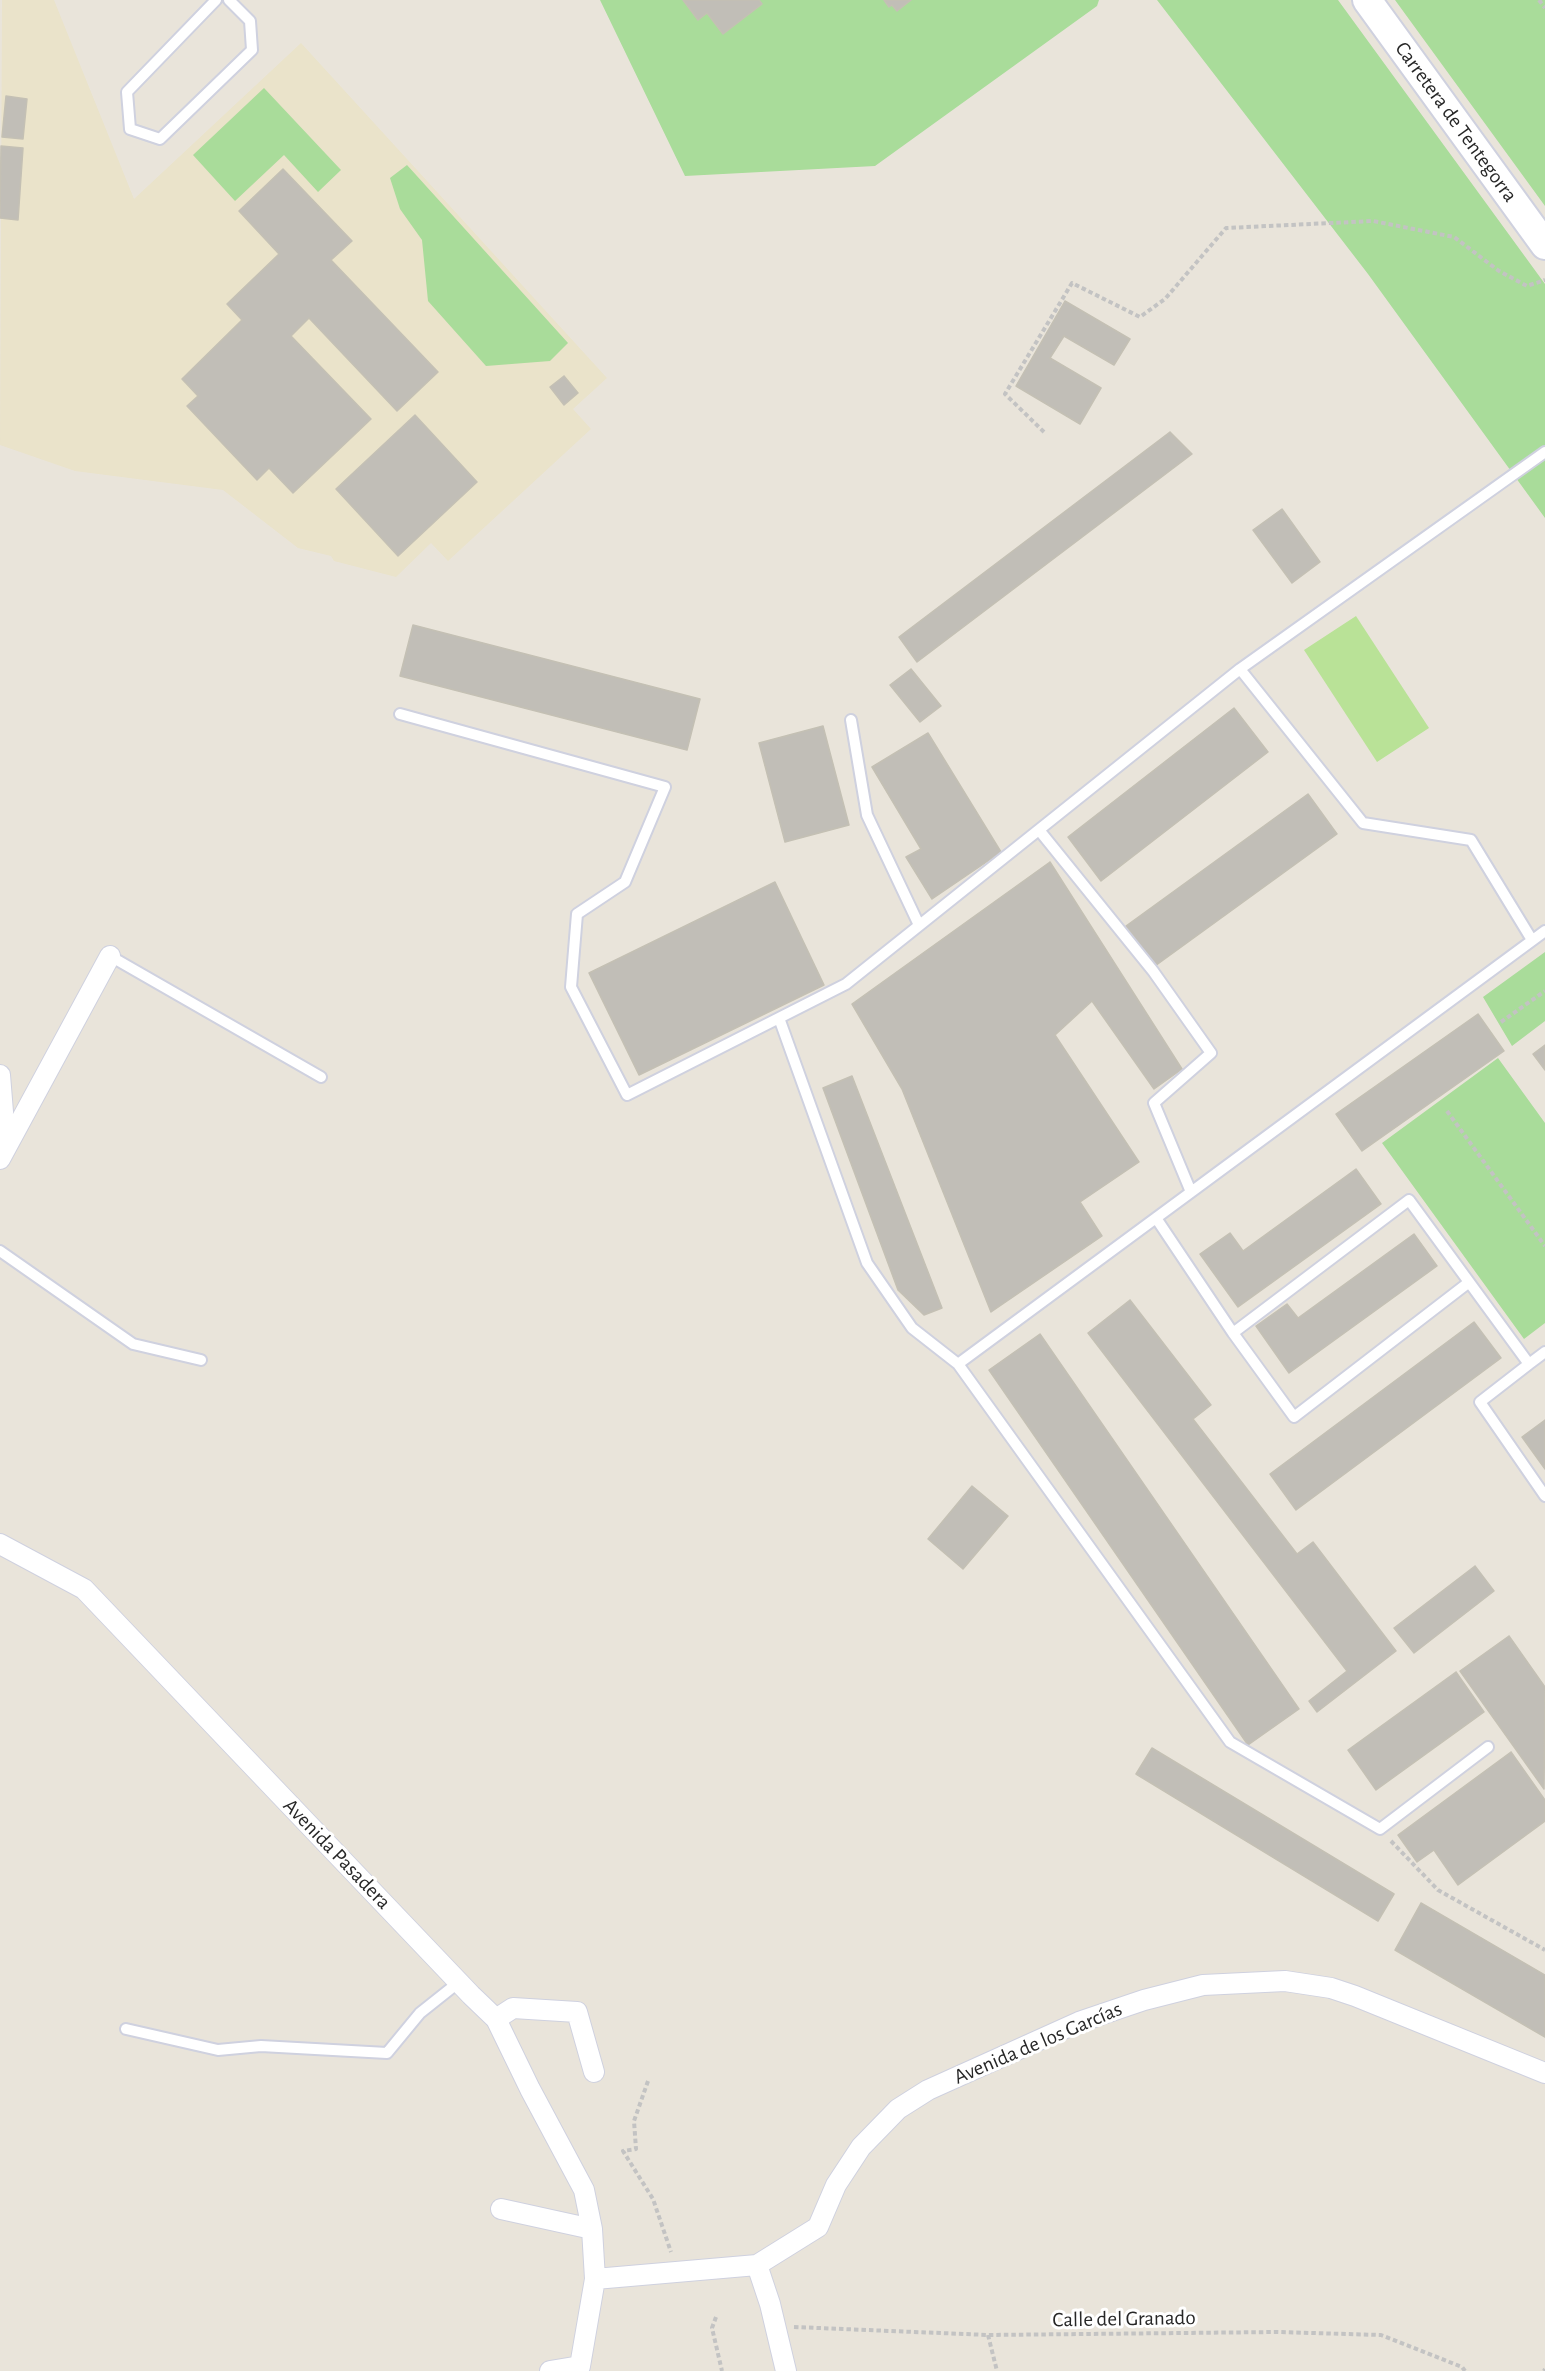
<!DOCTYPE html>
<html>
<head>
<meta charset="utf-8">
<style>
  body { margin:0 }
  canvas { display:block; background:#e9e4da }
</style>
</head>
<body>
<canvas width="1545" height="2371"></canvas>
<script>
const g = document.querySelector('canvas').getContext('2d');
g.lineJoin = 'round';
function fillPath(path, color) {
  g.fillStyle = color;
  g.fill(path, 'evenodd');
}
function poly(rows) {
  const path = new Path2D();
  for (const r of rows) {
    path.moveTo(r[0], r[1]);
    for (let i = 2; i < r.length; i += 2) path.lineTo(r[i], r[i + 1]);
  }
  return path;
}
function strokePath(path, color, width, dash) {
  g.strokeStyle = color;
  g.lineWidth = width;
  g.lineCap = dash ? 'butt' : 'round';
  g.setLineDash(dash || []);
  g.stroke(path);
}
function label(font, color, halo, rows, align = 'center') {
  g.font = font + ' "Alegreya Sans",sans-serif';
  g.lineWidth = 6;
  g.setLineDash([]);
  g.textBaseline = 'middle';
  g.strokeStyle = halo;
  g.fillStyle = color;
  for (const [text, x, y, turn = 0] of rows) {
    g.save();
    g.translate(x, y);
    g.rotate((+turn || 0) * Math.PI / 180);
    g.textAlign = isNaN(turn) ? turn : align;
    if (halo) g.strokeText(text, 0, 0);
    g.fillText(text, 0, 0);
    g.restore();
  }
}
fillPath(poly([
  [2,0,54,0,134,199,301,43,607,378,573,409,591,429,448,561,431,543,396,577,334,561,331,556,298,548,223,490,75,471,0,445]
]), '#eae3ca');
fillPath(poly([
  [600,0,1099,0,1097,6,875,166,685,176],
  [1157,0,1338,0,1545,284,1545,518,1368,274],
  [1395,0,1545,0,1545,206],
  [264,88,341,170,318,192,284,155,235,201,193,155],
  [407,165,568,343,550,361,486,366,428,301,422,240,400,209,390,178],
  [1545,952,1545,1021,1512,1046,1483,997],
  [1498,1058,1545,1123,1545,1323,1524,1339,1382,1143]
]), '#a9dc9a');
fillPath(poly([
  [1356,616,1429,728,1377,762,1304,650]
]), '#b9e297');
const building = poly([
  [683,0,759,0,762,4,723,34,707,13,698,20,683,0],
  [884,0,911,0,897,11,892,5,889,7,884,0],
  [6,96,27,99,23,139,2,137,6,96],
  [1,146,23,148,18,220,0,218,1,146],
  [283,169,352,241,331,260,438,372,397,411,309,318,291,336,371,419,293,493,269,468,257,480,187,406,198,396,182,379,242,320,227,304,279,254,239,211,283,169],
  [1065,301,1130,339,1114,365,1064,336,1050,358,1101,388,1080,424,1016,386,1065,301],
  [564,376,578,393,564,405,550,387,564,376],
  [415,415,477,482,398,556,336,489,415,415],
  [1170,432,1192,454,917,662,899,637,1170,432],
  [1282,509,1320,562,1292,583,1253,530,1282,509],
  [413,625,700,699,687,750,400,676,413,625],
  [911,669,941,706,920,722,890,685,911,669],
  [1234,708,1268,752,1101,881,1068,837,1234,708],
  [823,726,849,825,785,842,759,743,823,726],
  [928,733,1001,852,932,899,906,857,921,849,872,767,928,733],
  [1308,794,1337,834,1155,966,1126,926,1308,794],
  [1050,862,1182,1069,1154,1089,1092,1001,1055,1035,1139,1162,1080,1202,1102,1236,991,1312,902,1089,852,1004,1050,862],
  [775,882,824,985,639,1075,589,973,775,882],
  [1478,1014,1504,1051,1362,1151,1336,1114,1478,1014],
  [1545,1045,1545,1070,1533,1054,1545,1045],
  [852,1076,942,1308,924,1315,898,1290,823,1088,852,1076],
  [1356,1169,1381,1204,1238,1307,1200,1254,1230,1233,1243,1251,1356,1169],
  [1414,1234,1437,1266,1289,1373,1256,1326,1287,1304,1298,1318,1414,1234],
  [1130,1300,1211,1405,1193,1419,1297,1554,1313,1542,1396,1651,1317,1712,1309,1701,1347,1671,1088,1333,1130,1300],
  [1474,1322,1501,1358,1296,1510,1270,1474,1474,1322],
  [1040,1334,1299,1709,1248,1745,989,1370,1040,1334],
  [1545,1420,1545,1469,1522,1437,1545,1420],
  [972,1486,1008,1516,963,1569,928,1539,972,1486],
  [1475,1566,1494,1591,1414,1653,1394,1628,1475,1566],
  [1509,1636,1545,1687,1544,1789,1460,1671,1509,1636],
  [1456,1672,1484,1712,1376,1790,1348,1750,1456,1672],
  [1152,1748,1394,1894,1378,1921,1136,1774,1152,1748],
  [1511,1752,1545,1800,1545,1821,1458,1885,1434,1850,1417,1862,1398,1835,1511,1752],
  [1421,1903,1545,1975,1545,2037,1395,1950,1421,1903]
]);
fillPath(building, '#c1beb7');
strokePath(building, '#c4c0b4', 1.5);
const lane = poly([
  [216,0,127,92,130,129,160,139,252,50,250,21,229,0],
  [1240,669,1363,823,1471,840,1532,940],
  [400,714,665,787,625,882,577,914,571,987,627,1095,846,984,1240,669,1545,452],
  [851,720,867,815,919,925],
  [1039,830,1153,971,1211,1053,1154,1103,1191,1192],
  [110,956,321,1077],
  [779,1018,867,1263,912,1328,958,1364,1230,1742,1380,1829,1488,1747],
  [1156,1218,1233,1333,1409,1200,1529,1364,1480,1402,1545,1496],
  [0,1251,133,1344,201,1360],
  [1233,1333,1294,1417,1468,1283],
  [958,1364,1545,931],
  [1529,1364,1545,1352],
  [126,2029,218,2050,261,2046,387,2053,420,2013,459,1982]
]);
const street = poly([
  [0,1075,3,1112,1,1150],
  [0,1159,110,956],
  [0,1544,84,1589,471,1995,496,2019,530,2089,584,2190,592,2229,595,2279,580,2366,550,2371],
  [496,2019,513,2008,577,2012,594,2072],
  [501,2209,592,2229],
  [757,2265,770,2304,786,2371],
  [595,2279,757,2265,818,2227,836,2185,861,2147,898,2109,928,2090,1079,2022,1144,2000,1203,1985,1285,1981,1331,1988,1355,1996,1545,2073]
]);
const secondary = poly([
  [1367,0,1545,245]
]);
strokePath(lane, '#cfd1df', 14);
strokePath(street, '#cfd1df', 22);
strokePath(secondary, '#cfd1df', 32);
strokePath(poly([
  [1539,0,1545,8],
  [1044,432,1005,394,1072,283,1140,317,1165,299,1226,228,1373,221,1454,237,1499,271,1527,286,1545,280],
  [1501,1022,1545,991],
  [1447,1111,1545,1246],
  [1391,1841,1438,1890,1545,1950],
  [648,2081,634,2121,636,2149,623,2151,653,2199,671,2252],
  [716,2317,712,2328,722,2371],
  [794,2327,988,2335,1278,2332,1381,2335,1462,2367,1465,2371],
  [988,2335,997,2371],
  [1544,2371,1545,2369]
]), '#c3c3c3', 4, [4.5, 3]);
strokePath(lane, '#fff', 10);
strokePath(street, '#fff', 20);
strokePath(secondary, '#fff', 28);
label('21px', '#272727', '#fff', [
  ["Carretera de Tentegorra",1456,122,54],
  ["Avenida Pasadera",337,1854,46],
  ["Avenida de los Garcías",1038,2043,-23],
  ["Calle del Granado",1124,2319,-1]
]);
</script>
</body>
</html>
